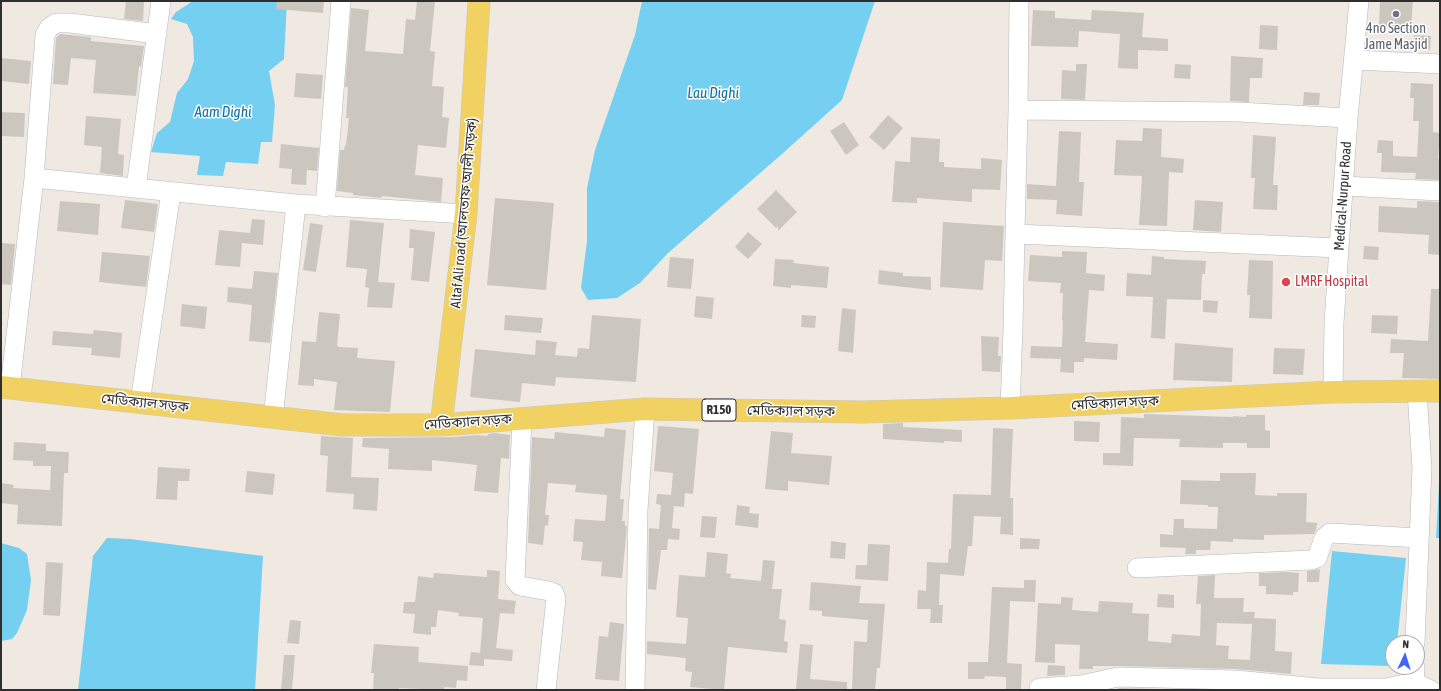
<!DOCTYPE html>
<html>
<head>
<meta charset="utf-8">
<style>
  body { margin:0 }
  #map { position:relative; width:1441px; height:691px; overflow:hidden; background:#efe9e1; font-family:"Asap Condensed",sans-serif }
  canvas { display:block }
  .frame { position:absolute; inset:0; border:2px solid #2e2e2e; pointer-events:none }
  .north { position:absolute; left:1385px; top:635px; width:40px; height:40px; box-sizing:border-box; background:#fff; border:1px solid #ababab; border-radius:50%; rotate:4deg; font-size:11px; font-weight:700; line-height:16px; text-align:center; color:#2e2e2e }
  .north::after { content:''; display:block; margin:auto; width:14px; height:18px; background:#4264fb; clip-path:polygon(50% 0,100% 100%,50% 72%,0 100%) }
</style>
</head>
<body>
<div id="map">
<canvas width="1441" height="691"></canvas>
<div class="frame"></div>
<div class="north">N</div>
</div>
<script>
const g = document.querySelector('canvas').getContext('2d');
g.lineJoin = 'round';
function fillPath(path, color) {
  g.fillStyle = color;
  g.fill(path, 'evenodd');
}
function poly(rows) {
  const path = new Path2D();
  for (const r of rows) {
    path.moveTo(r[0], r[1]);
    for (let i = 2; i < r.length; i += 2) path.lineTo(r[i], r[i + 1]);
  }
  return path;
}
function strokePath(path, color, width, dash) {
  g.strokeStyle = color;
  g.lineWidth = width;
  g.lineCap = dash ? 'butt' : 'round';
  g.setLineDash(dash || []);
  g.stroke(path);
}
function label(font, color, halo, rows, align = 'center') {
  g.font = font + ' "Asap Condensed","Noto Sans Bengali",sans-serif';
  g.lineWidth = 3;
  g.setLineDash([]);
  g.textBaseline = 'middle';
  g.strokeStyle = halo;
  g.fillStyle = color;
  for (const [text, x, y, turn = 0] of rows) {
    g.save();
    g.translate(x, y);
    g.rotate((+turn || 0) * Math.PI / 180);
    g.textAlign = isNaN(turn) ? turn : align;
    if (halo) g.strokeText(text, 0, 0);
    g.fillText(text, 0, 0);
    g.restore();
  }
}
fillPath(poly([
  [193,1,287,1,284,59,269,71,275,105,272,142,261,142,258,164,226,162,223,176,197,175,200,156,151,152,157,133,170,122,177,93,188,79,194,61,193,37,187,24,171,19,176,12],
  [642,1,875,1,842,100,782,154,668,253,640,283,617,298,588,300,581,288,587,241,587,188,595,150,635,35],
  [1440,467,1440,538,1436,538],
  [107,538,130,539,263,556,255,690,78,690,93,556],
  [1,543,19,548,27,554,31,580,27,610,17,633,12,639,1,641],
  [1332,551,1406,558,1397,643,1393,643,1393,666,1321,664]
]), '#75cff0');
fillPath(poly([
  [126,1,144,1,143,21,124,19],
  [277,1,324,1,323,13,276,9],
  [417,1,435,1,430,51,435,52,432,86,444,87,442,117,449,118,446,148,418,145,415,175,443,178,441,202,382,196,381,198,353,195,353,193,337,191,340,150,344,150,345,145,346,145,349,118,346,118,348,87,345,87,351,8,369,10,365,51,403,54,406,19,415,20],
  [1380,1,1413,1,1411,29,1379,27],
  [1033,10,1055,11,1055,18,1091,20,1092,10,1144,13,1142,37,1168,39,1168,51,1138,50,1138,69,1118,68,1120,34,1079,31,1078,47,1031,46],
  [1260,25,1278,26,1277,50,1259,49],
  [60,34,91,37,91,41,144,46,141,67,139,66,136,96,93,93,96,60,71,58,68,85,53,84,56,38],
  [1414,35,1431,36,1430,50,1414,49],
  [1231,56,1263,58,1262,78,1250,78,1249,102,1230,101],
  [1,58,31,61,29,84,1,81],
  [1076,64,1087,64,1085,100,1061,99,1062,70,1076,71],
  [1175,64,1191,65,1190,79,1174,78],
  [296,73,323,75,321,99,294,97],
  [1411,83,1433,84,1433,132,1440,133,1438,159,1440,159,1440,180,1415,179,1416,173,1381,172,1382,153,1377,153,1378,140,1393,141,1393,156,1417,157,1419,121,1413,121,1414,98,1410,98],
  [1304,92,1320,93,1319,105,1303,105],
  [1,112,25,113,24,137,1,136],
  [888,115,903,128,884,150,869,137],
  [86,116,121,119,118,154,124,155,123,176,100,173,102,147,84,145],
  [844,122,859,145,846,155,830,131],
  [1143,128,1162,129,1161,157,1184,159,1183,173,1169,172,1167,226,1139,225,1142,176,1114,175,1116,140,1142,141],
  [1059,131,1081,132,1079,182,1084,182,1082,216,1056,214,1057,200,1027,199,1027,184,1056,186],
  [1253,135,1276,137,1273,185,1278,185,1277,210,1253,209,1255,178,1251,178],
  [911,137,940,139,939,162,944,162,944,167,981,169,981,158,1002,160,1000,190,972,189,972,202,917,198,917,203,892,202,895,161,910,162],
  [281,144,319,148,317,171,307,170,306,185,291,184,292,169,279,168],
  [776,190,797,212,778,231,778,226,776,228,757,209],
  [495,198,554,203,546,290,487,285],
  [125,200,158,204,154,232,121,228],
  [1195,200,1223,202,1221,232,1193,230],
  [60,201,100,204,98,235,57,231],
  [1417,201,1440,202,1440,255,1428,254,1429,235,1378,232,1379,206,1417,208],
  [252,219,265,220,263,245,242,243,240,267,215,265,219,230,250,233],
  [350,220,384,223,378,282,395,283,392,308,367,307,369,288,365,287,367,269,346,267],
  [943,222,1004,226,1002,261,985,260,983,290,940,287],
  [310,223,323,225,316,272,303,270],
  [410,229,435,232,429,282,411,280,414,248,409,248],
  [748,232,762,244,748,259,735,247],
  [1,243,15,244,11,285,1,284],
  [1364,246,1379,247,1378,260,1363,259],
  [1062,251,1087,252,1086,273,1105,275,1104,291,1089,290,1085,342,1118,344,1117,360,1084,358,1084,362,1074,362,1074,373,1060,372,1061,359,1030,358,1031,346,1062,347,1063,321,1062,320,1063,293,1060,293,1061,283,1028,281,1030,255,1062,257],
  [102,252,150,256,146,287,99,282],
  [1152,256,1164,257,1164,259,1206,261,1205,274,1202,274,1201,300,1167,299,1165,339,1151,338,1153,297,1126,296,1127,273,1151,275],
  [670,257,694,259,691,289,667,287],
  [775,259,794,260,793,263,829,267,827,288,791,285,791,288,773,286],
  [1249,260,1273,261,1272,319,1249,318,1250,295,1247,295],
  [879,270,903,273,903,276,931,277,931,290,878,284],
  [254,271,278,273,270,343,249,341,252,305,227,302,228,287,252,289],
  [1431,289,1440,289,1440,379,1402,378,1404,353,1390,353,1391,339,1428,341],
  [696,296,714,298,712,319,694,317],
  [1203,300,1218,301,1217,313,1203,312],
  [182,304,207,307,205,329,180,326],
  [842,308,856,310,853,353,838,351],
  [319,312,340,314,337,345,339,347,358,348,357,358,395,361,390,412,334,410,337,382,314,379,314,386,298,385,302,341,316,342],
  [505,315,543,318,541,333,504,330],
  [592,315,641,319,636,382,556,377,555,386,522,383,520,402,470,397,475,349,535,355,536,340,557,342,555,355,577,357,578,348,589,349],
  [802,315,816,316,815,328,801,327],
  [1372,315,1398,316,1397,334,1371,333],
  [94,330,122,333,120,358,91,355,92,348,52,345,53,331,93,334],
  [981,336,999,337,998,356,1001,356,1000,372,982,371],
  [1175,343,1233,348,1232,382,1173,380],
  [1274,348,1305,349,1303,375,1273,374],
  [1144,414,1233,417,1233,416,1246,417,1246,415,1265,415,1265,430,1270,431,1270,448,1247,448,1247,443,1223,443,1223,448,1179,447,1180,439,1134,438,1133,466,1103,465,1103,453,1120,453,1121,417,1144,418],
  [1074,421,1100,422,1099,442,1074,441],
  [903,423,903,427,962,430,962,442,944,441,944,443,883,439,883,424],
  [658,426,699,429,693,494,685,493,684,507,674,506,672,528,680,529,679,540,668,539,667,550,661,550,656,590,648,589,649,528,659,529,661,505,656,504,657,494,671,495,673,473,654,471],
  [605,428,626,430,620,499,624,499,622,521,625,521,625,526,627,526,622,578,601,576,602,562,581,560,583,542,573,541,575,519,605,521,607,495,575,492,576,485,548,483,545,515,549,515,548,526,545,525,543,545,528,543,532,437,554,439,555,432,604,437],
  [993,428,1013,429,1010,498,1013,498,1013,535,1000,534,1001,517,974,516,972,546,968,546,964,576,940,574,939,605,943,605,942,623,930,623,931,609,917,609,918,590,926,591,927,562,948,563,949,549,951,549,953,494,991,495],
  [771,431,793,433,791,453,832,456,829,485,788,481,788,491,765,489],
  [494,433,510,435,509,459,501,458,498,493,474,491,477,465,432,460,432,471,388,469,389,449,362,447,363,438,453,437,476,435,487,436,488,434],
  [321,436,353,438,351,477,379,478,377,511,353,509,354,494,326,492,328,456,320,455],
  [14,442,46,444,46,451,69,452,68,473,64,473,62,526,17,524,18,505,1,503,1,483,14,485,13,488,50,490,51,466,33,466,33,461,13,460],
  [158,467,190,469,189,481,178,481,177,500,156,499],
  [247,471,275,474,273,495,245,492],
  [1220,473,1256,473,1255,495,1277,496,1277,493,1307,493,1306,522,1317,523,1316,530,1314,534,1264,535,1264,540,1233,539,1233,542,1211,541,1210,550,1196,550,1196,554,1185,554,1186,548,1160,547,1160,534,1173,535,1174,519,1184,519,1184,528,1217,529,1218,507,1208,507,1208,505,1180,504,1181,480,1220,481],
  [737,505,750,507,749,513,759,514,758,528,735,525],
  [702,516,717,517,715,538,700,537],
  [1020,538,1040,539,1039,549,1020,549],
  [831,541,846,543,845,559,830,558],
  [868,544,890,545,888,581,855,579,856,565,867,565],
  [707,552,728,554,726,573,731,574,730,578,761,581,763,560,775,561,772,589,782,589,779,619,786,620,784,641,788,642,787,653,728,647,724,690,690,687,692,672,685,671,686,658,647,654,647,641,686,644,688,618,676,617,679,575,705,577],
  [46,562,63,563,60,616,43,615],
  [1320,569,1319,582,1307,582,1307,571],
  [487,570,500,571,498,599,516,601,514,614,500,613,496,648,513,650,512,661,484,659,484,666,469,665,471,652,480,653,483,618,458,616,459,613,438,610,436,627,431,627,431,635,413,633,415,614,403,613,404,602,415,602,418,576,433,578,434,573,487,577],
  [1288,572,1299,573,1298,592,1293,592,1293,595,1266,594,1266,586,1259,586,1259,573],
  [1215,575,1214,598,1244,598,1243,612,1255,612,1254,618,1276,619,1275,651,1292,652,1291,674,1236,669,1118,666,1093,666,1093,669,1079,669,1080,645,1055,644,1055,663,1035,662,1038,603,1061,604,1061,597,1073,598,1072,610,1098,612,1099,601,1133,603,1132,613,1149,614,1148,641,1171,643,1172,634,1200,636,1201,604,1196,604,1198,576],
  [1217,623,1252,624,1250,660,1228,659,1229,646,1216,645],
  [1024,580,1036,580,1035,602,1010,601,1007,663,1022,664,1021,690,1006,690,1006,677,985,676,984,679,968,679,968,662,988,662,992,587,1024,588],
  [811,582,861,586,859,603,885,604,880,668,877,668,875,690,852,690,854,641,867,642,868,620,822,616,822,611,809,610],
  [1158,594,1174,595,1174,608,1157,607],
  [290,620,301,621,299,644,287,643],
  [610,622,624,624,619,681,595,679,599,636,608,637],
  [374,644,419,647,418,662,468,666,467,681,457,680,456,688,444,687,444,690,399,688,398,690,373,690,374,673,371,673],
  [800,644,813,645,810,679,847,682,847,690,796,689],
  [284,655,295,655,292,690,281,690],
  [1048,665,1065,666,1065,675,1047,676],
  [1119,688,1197,690,1116,690]
]), '#cbc7bf');
const minor = poly([
  [157,34,70,23,56,23,49,28,45,35,34,178,296,204,466,214],
  [1355,60,1440,64],
  [1018,110,1019,1],
  [1344,186,1440,191],
  [136,188,161,1],
  [325,207,341,1],
  [1015,234,1018,110,1238,112,1348,118],
  [10,388,34,178],
  [1333,392,1334,323,1339,248,1348,118,1359,1],
  [140,403,171,192],
  [1010,408,1013,330,1015,234,1339,248],
  [273,418,296,204],
  [522,419,515,580,520,586,549,591,554,593,556,599,546,690],
  [1137,568,1311,560,1317,558,1324,538,1330,533,1419,538],
  [1415,643,1422,468,1417,392],
  [1414,682,1431,690],
  [1039,688,1081,685,1118,677,1236,680,1318,688,1386,688,1414,682,1415,667],
  [635,690,638,510,645,409]
]);
const major = poly([
  [1,387,343,425,441,425,645,409,864,412,1010,408,1333,392,1440,391],
  [441,425,466,214,479,1]
]);
strokePath(minor, '#b4b7c1', 20);
strokePath(major, '#c9c9c9', 23);
strokePath(minor, '#fff', 19);
strokePath(major, '#f2d163', 22);
for (const [x, y, r, color] of [
  [1396,14,4,"#6b7280"],
  [1286,282,5,"#e0444e"]
]) {
  const dot = new Path2D();
  dot.arc(x, y, r, 0, 2 * Math.PI);
  g.fillStyle = color;
  g.fill(dot);
  strokePath(dot, '#fff', 1.5);
}
for (const [x, y, w] of [
  [719,410,34]
]) {
  const box = new Path2D();
  box.roundRect(x - w / 2, y - 11, w, 22, 3);
  g.fillStyle = '#fff';
  g.fill(box);
  strokePath(box, '#2e2e2e', 1);
}
label('bold 13px', '#2e2e2e', null, [
  ["R150",719,410]
]);
label('14px', '#5b616d', '#fff', [
  ["4no Section",1396,29],
  ["Jame Masjid",1396,45]
]);
label('14px', '#2e2e2e', '#fff', [
  ["Medical-Nurpur Road",1343,196,-86],
  ["Altaf Ali road (আলতাফ আলী সড়ক)",464,213,-85],
  ["মেডিক্যাল সড়ক",145,403,6],
  ["মেডিক্যাল সড়ক",1115,403,-3],
  ["মেডিক্যাল সড়ক",791,411,1],
  ["মেডিক্যাল সড়ক",468,422,-4]
]);
label('14px', '#be3a42', '#fff', [
  ["LMRF Hospital",1295,282]
], 'left');
label('italic 15px', '#0d6fa3', '#fff', [
  ["Lau Dighi",713,93],
  ["Aam Dighi",223,112]
]);
</script>
</body>
</html>
